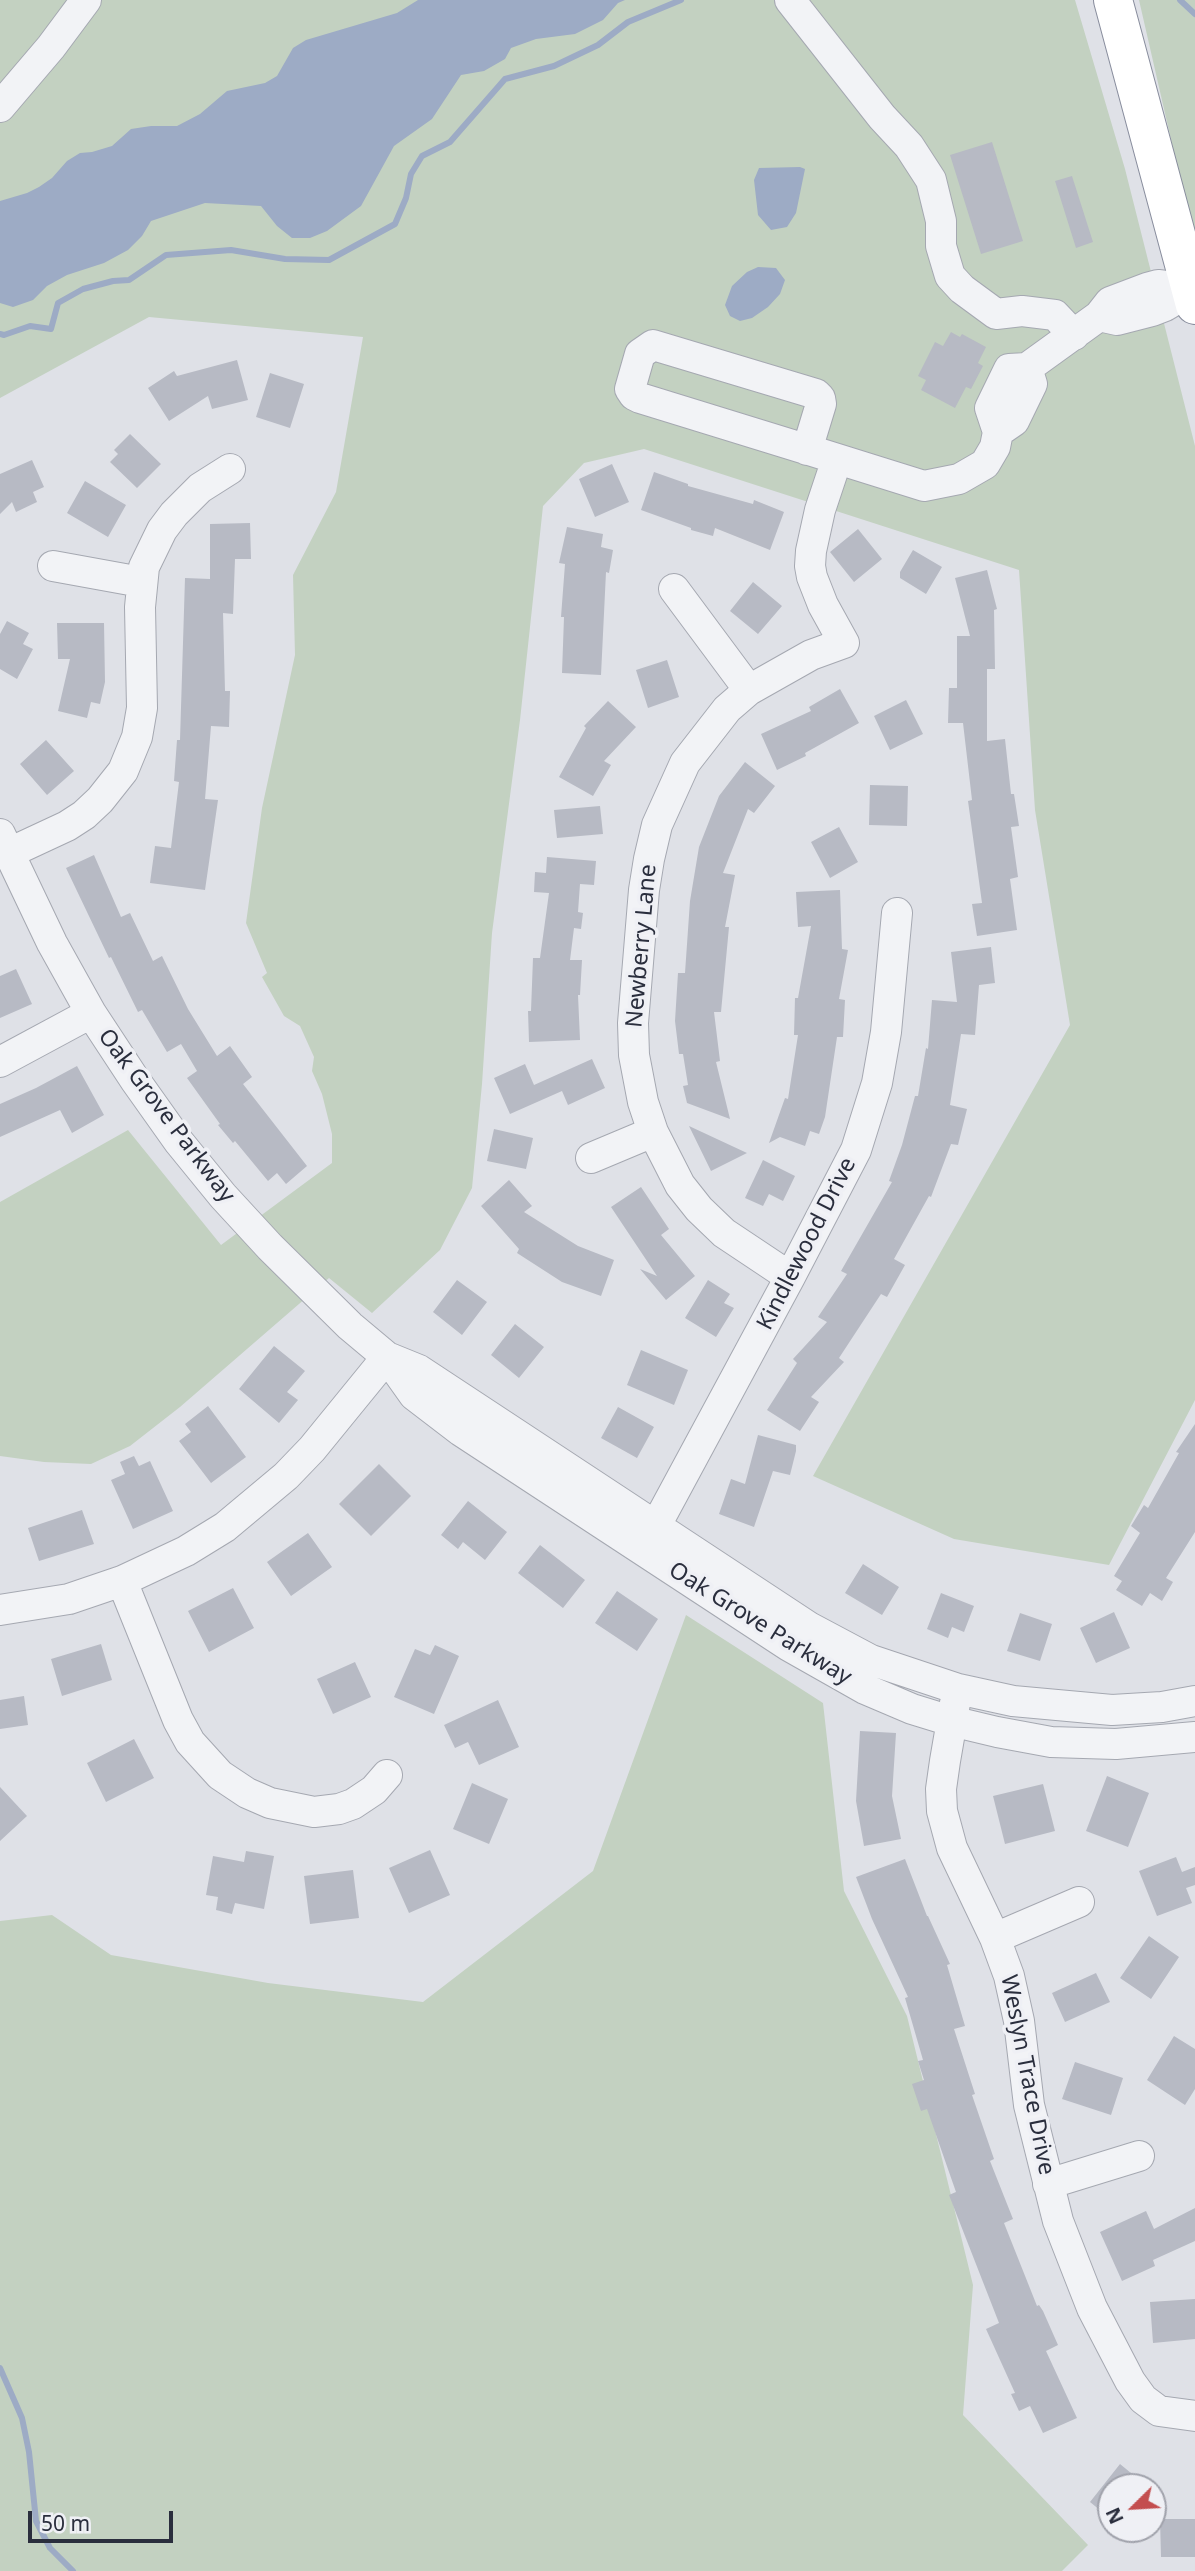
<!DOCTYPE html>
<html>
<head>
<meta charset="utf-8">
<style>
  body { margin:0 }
  #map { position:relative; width:1195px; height:2571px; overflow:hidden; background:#dfe1e7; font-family:"Noto Sans",sans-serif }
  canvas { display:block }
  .north { position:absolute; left:1097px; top:2473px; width:70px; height:70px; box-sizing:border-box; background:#eff0f5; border:2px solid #a0a2ab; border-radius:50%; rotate:246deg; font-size:19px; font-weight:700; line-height:28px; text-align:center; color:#2a2e3d }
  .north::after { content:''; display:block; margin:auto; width:24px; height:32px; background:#c34e4f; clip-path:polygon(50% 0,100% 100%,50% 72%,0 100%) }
  .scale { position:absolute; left:28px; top:2511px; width:145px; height:32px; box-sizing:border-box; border:4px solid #2a2e3d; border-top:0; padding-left:9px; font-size:21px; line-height:24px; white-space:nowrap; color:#2a2e3d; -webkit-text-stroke:5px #eff0f5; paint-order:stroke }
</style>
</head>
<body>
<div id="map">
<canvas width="1195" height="2571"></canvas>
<div class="north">N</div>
<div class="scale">50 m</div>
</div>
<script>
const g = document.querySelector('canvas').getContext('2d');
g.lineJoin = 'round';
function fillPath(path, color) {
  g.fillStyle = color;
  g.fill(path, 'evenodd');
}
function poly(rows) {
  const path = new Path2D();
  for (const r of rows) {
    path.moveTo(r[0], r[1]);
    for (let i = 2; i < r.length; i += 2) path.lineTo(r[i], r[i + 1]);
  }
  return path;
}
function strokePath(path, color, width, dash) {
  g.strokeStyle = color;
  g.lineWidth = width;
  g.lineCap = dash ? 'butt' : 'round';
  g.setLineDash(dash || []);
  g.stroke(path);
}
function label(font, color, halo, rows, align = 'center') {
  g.font = font + ' "Noto Sans",sans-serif';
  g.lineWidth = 7;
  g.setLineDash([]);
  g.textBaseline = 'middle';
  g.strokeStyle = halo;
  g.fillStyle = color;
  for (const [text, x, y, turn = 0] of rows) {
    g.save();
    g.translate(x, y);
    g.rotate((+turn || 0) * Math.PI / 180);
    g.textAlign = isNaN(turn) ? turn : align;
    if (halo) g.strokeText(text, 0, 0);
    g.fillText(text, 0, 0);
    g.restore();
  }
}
fillPath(poly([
  [0,0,1075,0,1125,169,1195,446,1195,1400,1109,1565,954,1539,813,1476,1070,1025,1035,810,1019,570,644,449,584,463,543,506,520,720,492,933,482,1084,472,1188,440,1250,372,1313,329,1278,180,1407,130,1446,91,1464,44,1462,0,1456,0,1202,128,1130,221,1245,332,1163,332,1134,322,1094,312,1071,314,1057,300,1026,284,1016,262,977,267,973,246,923,262,808,295,655,293,575,336,492,363,337,149,317,0,398],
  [1139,0,1195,0,1195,244],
  [686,1615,823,1703,844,1891,907,2016,973,2285,963,2415,1088,2545,1062,2571,0,2571,0,1921,52,1915,111,1955,268,1983,423,2002,593,1871]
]), '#c3d1c1');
fillPath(poly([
  [418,0,625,0,618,3,603,20,575,34,536,39,511,48,505,59,484,71,461,75,432,119,394,146,361,206,327,231,310,238,292,238,277,226,261,206,205,203,151,221,142,236,128,250,104,263,67,275,47,286,33,300,13,307,0,303,0,201,27,193,39,187,52,178,67,161,80,153,92,152,112,146,131,129,151,126,177,126,200,114,227,91,265,83,277,76,293,48,306,40,397,13],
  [800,167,805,169,796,213,787,227,771,230,758,215,754,180,759,168],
  [758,267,776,268,785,280,780,294,768,307,752,318,740,321,730,316,725,305,732,286,747,272]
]), '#9dabc5');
strokePath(poly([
  [1180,0,1195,14],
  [0,334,4,335,30,326,51,329,58,303,83,289,113,281,129,280,166,255,231,250,285,259,329,260,395,224,406,198,411,174,422,156,450,142,505,79,554,66,598,45,628,22,681,0],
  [0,2368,22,2418,29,2452,36,2521,50,2548,73,2571]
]), '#9dabc5', 6);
fillPath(poly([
  [992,142,1023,241,981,254,950,155],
  [1072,176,1093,242,1076,248,1055,181],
  [951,332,960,337,962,334,986,347,978,363,983,366,971,389,966,387,955,408,921,390,926,380,918,376,935,342,943,346],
  [237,360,248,400,212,409,208,396,169,421,148,388,174,371,177,376],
  [270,373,304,384,290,428,256,417],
  [130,434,161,464,137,488,110,462,118,454,114,450],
  [32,460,44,487,33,492,37,502,16,512,12,502,0,514,0,474],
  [612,464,629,502,595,517,579,479],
  [654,472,688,484,688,486,753,504,754,500,784,512,770,550,715,528,713,536,691,530,691,528,641,510],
  [85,481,126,505,108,537,67,513],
  [250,523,251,559,235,559,233,614,223,613,225,691,230,691,229,727,211,726,205,799,218,800,205,890,150,883,155,846,171,848,179,782,174,781,177,740,180,740,185,578,210,579,210,524],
  [567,527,603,534,601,547,613,550,609,573,606,572,601,675,562,673,564,617,561,617,565,564,559,563],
  [858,529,882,559,854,582,830,552],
  [913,550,942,567,926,594,900,578,900,572],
  [987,570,997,609,994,610,995,669,987,669,987,741,1005,739,1011,794,1014,794,1019,826,1011,827,1018,877,1010,879,1017,930,977,936,972,904,982,903,968,801,972,800,963,723,948,723,949,688,957,688,957,636,970,636,955,578],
  [753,582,782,606,758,634,730,611],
  [7,621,29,633,23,644,33,649,17,679,0,669,0,634],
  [57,623,104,623,105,682,100,704,91,702,87,718,58,711,70,659,58,659],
  [667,660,679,697,648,708,636,670],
  [840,689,859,723,805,753,806,756,777,770,761,734,811,711,809,707],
  [906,700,923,734,890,750,874,716],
  [608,701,636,727,604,761,611,765,593,796,559,777,586,728,584,726],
  [46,740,74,771,47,795,20,764],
  [745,762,775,786,754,813,748,809,723,873,735,875,725,927,729,927,721,1012,714,1012,720,1061,716,1062,730,1119,687,1103,683,1086,688,1085,683,1054,679,1054,675,1021,678,973,685,973,690,901,699,847,719,796],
  [870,785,908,786,907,826,869,825],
  [600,806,603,834,557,838,554,810],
  [839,827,858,862,830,878,811,842],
  [94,855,121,917,130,913,153,961,162,956,188,1009,217,1056,230,1046,252,1077,243,1084,307,1166,286,1184,277,1173,268,1181,235,1141,233,1143,218,1125,220,1124,187,1078,197,1071,181,1044,167,1052,142,1010,138,1012,111,957,109,958,66,868],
  [547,857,596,861,594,885,580,884,578,912,583,913,581,929,574,928,570,960,582,960,580,995,578,995,580,1040,529,1042,528,1011,531,1011,533,958,540,958,549,893,534,892,535,872,546,873],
  [840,890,842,949,848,950,839,999,845,1000,843,1037,837,1037,825,1117,819,1134,810,1131,805,1146,780,1137,769,1143,785,1098,788,1099,798,1035,794,1035,795,998,798,998,811,926,798,927,796,892],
  [991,947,995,983,979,985,975,1035,961,1034,950,1105,967,1109,958,1145,951,1144,931,1197,929,1196,894,1259,905,1265,887,1297,881,1294,839,1358,844,1362,811,1397,819,1402,800,1431,767,1410,797,1363,793,1359,827,1322,818,1317,847,1274,841,1271,892,1182,889,1181,902,1145,915,1096,918,1096,926,1048,928,1049,932,1000,957,1002,951,952],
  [16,969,32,1004,0,1018,0,976],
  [592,1059,605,1088,568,1105,562,1091,510,1114,494,1078,525,1064,534,1085],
  [77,1066,104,1115,72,1133,60,1110,0,1137,0,1104,36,1088],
  [689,1126,747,1153,711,1171],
  [494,1129,533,1138,526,1169,487,1161],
  [763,1160,795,1176,783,1201,769,1194,763,1206,745,1198],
  [509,1180,532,1206,524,1212,578,1246,614,1260,601,1296,562,1282,517,1253,519,1249,481,1206],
  [641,1187,669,1229,661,1235,695,1276,666,1300,640,1269,657,1276,611,1207],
  [457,1280,487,1302,462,1335,433,1312],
  [708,1280,730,1294,724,1303,734,1308,716,1337,685,1318],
  [515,1324,544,1347,519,1378,491,1355],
  [274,1346,305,1371,287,1392,298,1400,279,1423,239,1389],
  [641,1350,688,1370,674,1405,627,1385],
  [208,1406,246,1457,211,1483,179,1441,191,1432,185,1424],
  [618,1407,654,1427,637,1458,601,1438],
  [1195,1424,1195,1532,1166,1578,1173,1582,1162,1601,1150,1593,1142,1606,1116,1590,1122,1581,1114,1576,1140,1533,1131,1526,1144,1505,1148,1508,1179,1453,1176,1452],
  [758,1435,796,1445,796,1451,790,1475,773,1471,754,1527,719,1514,731,1479,745,1484],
  [134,1456,139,1466,150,1461,173,1511,133,1529,111,1480,125,1474,120,1462],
  [379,1464,411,1496,371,1536,339,1504],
  [468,1501,507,1532,485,1560,463,1542,458,1549,441,1535],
  [82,1510,94,1544,39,1561,28,1528],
  [308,1533,332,1567,291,1596,267,1562],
  [540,1545,585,1580,563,1608,518,1573],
  [863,1564,899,1587,882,1615,845,1593],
  [233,1588,254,1628,209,1652,188,1611],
  [617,1591,658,1619,637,1651,595,1623],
  [941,1593,974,1606,964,1632,952,1627,948,1638,927,1629],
  [1114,1612,1130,1648,1096,1663,1080,1628],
  [1020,1613,1052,1624,1040,1661,1007,1651],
  [101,1644,112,1680,62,1696,51,1659],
  [435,1645,459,1656,434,1714,394,1697,415,1649,430,1655],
  [355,1662,371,1697,333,1714,317,1679],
  [24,1696,28,1725,0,1729,0,1700],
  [498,1700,519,1747,479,1765,468,1742,455,1748,444,1725],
  [860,1731,896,1733,892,1796,901,1839,864,1846,856,1801],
  [134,1739,154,1778,106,1802,87,1763],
  [1107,1776,1149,1793,1128,1847,1086,1831],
  [472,1783,508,1799,489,1844,453,1829],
  [1043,1784,1055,1831,1005,1844,993,1796],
  [0,1787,27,1816,0,1841],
  [430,1850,450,1895,409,1913,389,1868],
  [246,1851,274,1856,264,1909,235,1903,232,1914,216,1910,218,1897,206,1895,213,1856,244,1862],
  [1176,1857,1182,1872,1195,1867,1195,1885,1186,1888,1192,1903,1157,1916,1139,1871],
  [905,1859,927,1916,928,1916,950,1964,947,1965,965,2026,954,2029,975,2094,972,2095,994,2159,990,2161,1013,2219,1004,2223,1037,2306,1039,2305,1043,2311,1058,2345,1046,2351,1077,2418,1043,2433,1030,2406,1019,2411,1011,2394,1015,2393,986,2329,999,2323,949,2195,956,2192,927,2109,921,2111,912,2084,924,2080,918,2061,923,2060,905,1998,908,1997,872,1919,856,1877],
  [353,1870,359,1918,310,1924,304,1876],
  [1149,1936,1179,1957,1151,1999,1120,1978],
  [1096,1973,1110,2002,1065,2022,1052,1993],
  [1174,2036,1195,2049,1195,2089,1185,2105,1147,2080],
  [1075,2062,1123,2078,1111,2115,1062,2099],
  [1195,2208,1195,2241,1153,2260,1155,2266,1122,2281,1100,2232,1146,2211,1154,2229],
  [1195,2299,1195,2339,1153,2343,1150,2302],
  [1120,2464,1148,2487,1111,2487,1111,2519,1090,2502],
  [1160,2519,1195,2519,1195,2557,1161,2557]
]), '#b7bac4');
const minor = poly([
  [790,0,882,117,909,146,931,180,941,221,941,246,950,276,962,289,996,314,1022,311,1055,315,1074,335],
  [0,107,51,47,86,0],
  [1191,289,1158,285,1147,288,1110,302,1099,316,1117,320,1152,311,1165,306,1195,288],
  [1027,368,1032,384,1014,421,998,432,990,408,1009,369,1027,368,1099,316],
  [807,450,821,404,820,398,816,394,653,345,640,354,630,389,634,395,640,398,812,451,924,486,959,479,985,464,995,447,998,432],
  [53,566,141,582],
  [674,589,749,690],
  [0,834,52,943,91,1013,135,1080,179,1142,223,1196,270,1247,350,1326,387,1357,414,1395,461,1431,789,1646,865,1689,912,1709,951,1721,997,1732,1051,1742,1116,1744,1195,1737],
  [9,853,67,826,84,815,100,800,123,771,137,737,142,708,140,607,144,567,162,530,174,514,200,488,230,469],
  [0,1062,91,1013],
  [591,1158,653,1132],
  [790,1277,724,1233,699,1209,680,1185,653,1132,643,1102,634,1055,633,1023,644,890,649,859,657,825,685,763,727,709,749,690,811,655,844,643,823,605,812,577,810,566,811,551,820,510,837,459],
  [387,1357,419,1370,809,1627,871,1660,958,1689,1013,1701,1112,1710,1162,1707,1195,1701],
  [646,1544,790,1277,856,1150,877,1083,886,1032,897,913],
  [122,1581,178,1720,190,1742,220,1775,247,1793,270,1803,314,1812,339,1809,353,1804,374,1790,387,1775],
  [0,1610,69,1599,122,1581,186,1551,225,1527,286,1476,312,1449,387,1357],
  [955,1703,945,1761,941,1789,942,1811,952,1848,995,1938,1009,1976,1019,2021,1029,2105,1058,2221,1092,2308,1130,2381,1143,2399,1159,2411,1195,2416],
  [995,1938,1079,1902],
  [1048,2184,1139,2156]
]);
const highway = poly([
  [1113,0,1195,305]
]);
strokePath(minor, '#a5a8b1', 32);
strokePath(highway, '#888d9d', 40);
strokePath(minor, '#f2f3f6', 30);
strokePath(highway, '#fff', 38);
label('23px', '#2a2e3d', '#eff0f5', [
  ["Newberry Lane",642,946,-85],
  ["Oak Grove Parkway",166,1116,53],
  ["Kindlewood Drive",807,1244,-63],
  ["Oak Grove Parkway",760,1624,32],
  ["Weslyn Trace Drive",1027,2075,79]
]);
</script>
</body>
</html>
